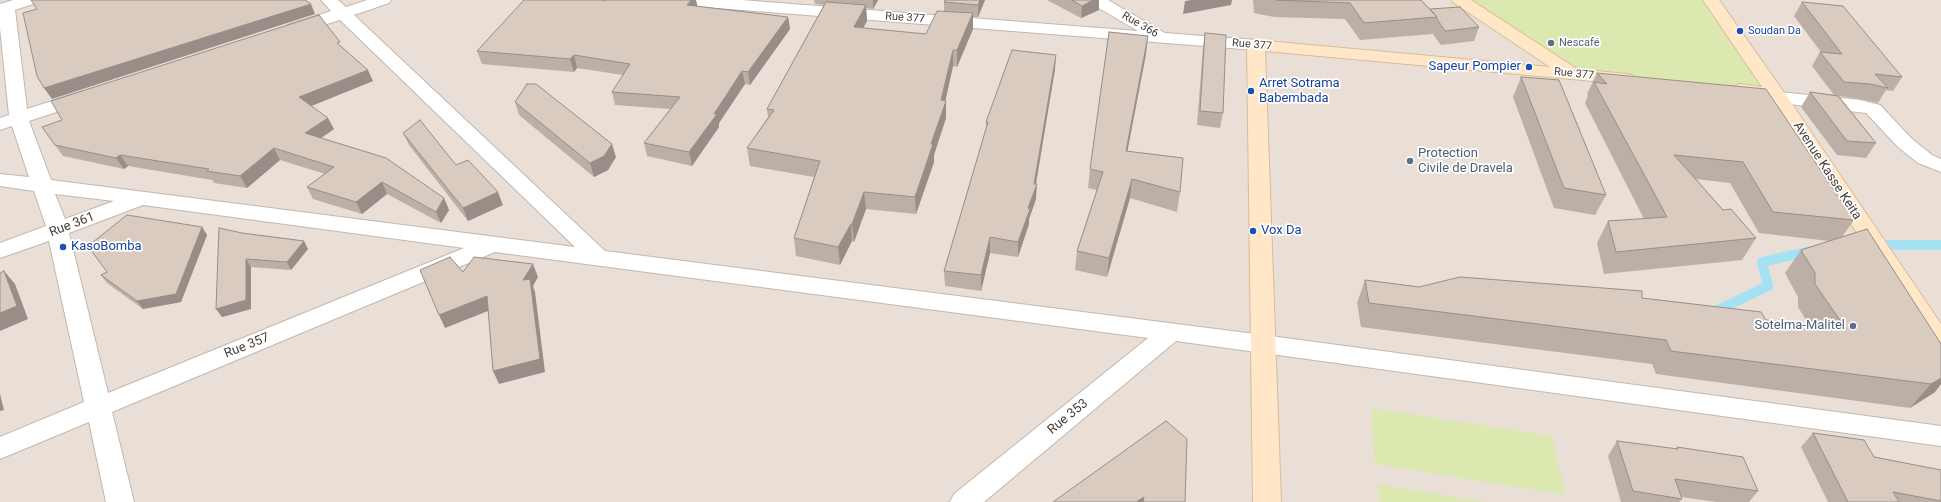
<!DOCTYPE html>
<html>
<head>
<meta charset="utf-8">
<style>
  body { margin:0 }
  canvas { display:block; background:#f5efe9 }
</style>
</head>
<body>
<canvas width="1941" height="502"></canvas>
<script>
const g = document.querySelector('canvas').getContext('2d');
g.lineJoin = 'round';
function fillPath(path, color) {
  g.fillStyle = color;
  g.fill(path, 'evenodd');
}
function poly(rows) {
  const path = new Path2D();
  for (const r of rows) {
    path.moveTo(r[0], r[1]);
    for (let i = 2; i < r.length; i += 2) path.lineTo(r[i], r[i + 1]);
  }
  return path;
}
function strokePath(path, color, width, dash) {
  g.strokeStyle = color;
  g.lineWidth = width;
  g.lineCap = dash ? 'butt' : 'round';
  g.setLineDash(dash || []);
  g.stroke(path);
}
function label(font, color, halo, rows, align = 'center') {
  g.font = font + ' Roboto,sans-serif';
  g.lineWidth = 3.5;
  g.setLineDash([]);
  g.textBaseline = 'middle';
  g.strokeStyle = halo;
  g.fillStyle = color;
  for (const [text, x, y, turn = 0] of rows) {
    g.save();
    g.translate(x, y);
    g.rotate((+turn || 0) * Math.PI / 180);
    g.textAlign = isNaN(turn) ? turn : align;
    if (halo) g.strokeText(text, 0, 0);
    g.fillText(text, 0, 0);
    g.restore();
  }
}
fillPath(poly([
  [0,0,1941,0,1941,502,0,502]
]), '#e9dfd7');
fillPath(poly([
  [1460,0,1707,0,1765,90,1572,73],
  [1371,408,1552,436,1566,495,1375,464],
  [1378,484,1487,502,1379,502]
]), '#dbe9b1');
strokePath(poly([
  [1887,245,1941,245],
  [1712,313,1768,286,1762,262,1810,251]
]), '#a4e1f2', 10);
const street = poly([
  [13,0,38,0,36,3,15,10,27,109,83,91,90,93,92,97,90,101,29,121,51,180,575,247,340,20,294,34,288,33,286,29,288,25,331,11,321,0,338,0,346,7,367,0,391,0,389,3,354,15,605,251,1263,335,1941,426,1941,446,1176,341,984,502,950,502,954,494,1148,338,495,252,112,412,134,502,106,502,89,422,0,459,0,437,84,402,49,241,0,258,0,243,46,226,34,191,0,186,0,174,29,177,12,126,0,130,0,118,9,115,0,28,0,4,13,0],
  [55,194,114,201,65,219,55,194],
  [143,205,464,248,108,393,69,233,143,205],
  [670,0,741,0,1138,31,1090,3,1088,0,1108,0,1165,33,1256,40,1262,41,1265,45,1262,49,1256,50,678,5,672,3,670,0],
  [1779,92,1860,100,1880,105,1912,139,1932,155,1941,159,1941,172,1918,163,1898,147,1866,113,1772,102,1770,98,1772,94,1779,92]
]);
const secondary = poly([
  [1452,0,1471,0,1577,69,1626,74,1632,75,1635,79,1632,83,1626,84,1265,51,1281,502,1253,502,1247,45,1250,41,1256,40,1550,67,1454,3,1452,0],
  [1703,0,1719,0,1788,98,1941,324,1941,352,1932,349,1770,99,1740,96,1734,94,1731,90,1734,86,1740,84,1762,87,1703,0]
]);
strokePath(street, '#c3b7ae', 2);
strokePath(secondary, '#d8bc9a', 2);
fillPath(street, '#fff');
fillPath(secondary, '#ffe7c8');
fillPath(poly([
  [814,0,878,0,873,9,866,8,867,21,863,28,926,34,944,11,944,2,945,0,985,0,978,17,973,17,973,29,957,67,953,66,945,101,946,118,934,155,934,162,916,214,866,209,854,242,852,241,840,265,796,256,794,238,814,177,750,166,747,148,768,117,767,109,824,5,815,4],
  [1047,0,1099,0,1099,10,1081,18],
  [1253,0,1421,0,1430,9,1479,27,1474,41,1441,45,1432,33,1432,34,1360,40,1345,19,1274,17,1254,13],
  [605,1,697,6,788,17,790,29,750,85,745,84,719,123,719,127,692,166,647,156,644,143,670,109,615,105,612,92,623,75,577,68,574,72,482,64,477,51],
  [1802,2,1902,77,1893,91,1886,90,1878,103,1860,99,1839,96,1876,143,1866,158,1837,155,1801,107,1810,92,1834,95,1812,66,1820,52,1821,52,1794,16],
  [1205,33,1223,113,1220,128,1197,125,1203,47],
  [342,47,373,81,311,106,334,129,321,138,444,198,449,210,441,223,387,194,362,214,313,199,307,187,325,174,280,160,247,188,214,183,212,180,128,166,124,169,63,156,42,127],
  [1146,54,1127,151,1180,192,1177,212,1130,198,1107,277,1075,270,1077,251,1097,190,1088,188,1090,169],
  [1055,69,1036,184,1036,199,1029,219,1029,224,1018,257,990,253,981,291,945,286,944,271,986,129,986,122],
  [1597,73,1854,220,1842,237,1867,229,1935,392,1910,408,1656,374,1652,364,1361,327,1357,303,1365,280,1419,287,1642,298,1766,320,1809,325,1798,307,1798,297,1785,273,1801,250,1829,241,1759,233,1730,183,1696,179,1723,210,1756,238,1742,260,1604,274,1597,243,1608,221,1644,219,1585,103,1588,95,1587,94],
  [1521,77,1606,195,1595,215,1554,208,1513,97],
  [515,102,616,157,608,170,594,177,519,115],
  [403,133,456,165,503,205,468,221,409,145],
  [202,227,207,235,181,302,143,309,107,283,101,275],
  [242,233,304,241,308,249,291,270,251,267,251,309,222,317],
  [1813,433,1874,457,1941,470,1941,502,1828,502,1801,447],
  [1617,441,1676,449,1677,447,1758,491,1749,502,1717,502,1681,497,1682,499,1679,502,1621,502,1608,456]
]), '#bbafa6');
fillPath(poly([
  [691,0,696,0,698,8,687,5],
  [873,0,878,0,873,9],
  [980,0,985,0,978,17,978,5],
  [1093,0,1099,0,1099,10,1081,18,1082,6],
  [1191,0,1232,0,1231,5,1183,14,1185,1],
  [311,4,315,14,52,99,44,88],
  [866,5,867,21,855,43,854,27],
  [973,13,973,29,957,67,957,50],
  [788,17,790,29,750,85,748,72],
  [1148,36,1146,54,1124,169,1126,151],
  [953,50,953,66,944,107,946,101,946,118,934,155,934,162,916,214,915,197,931,144],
  [574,55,577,68,574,72,570,59],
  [1056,55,1055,69,1035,189,1037,184,1036,199,1029,219,1029,224,1018,257,1018,242,1034,184],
  [368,70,373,81,304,109,299,97],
  [742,71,745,84,719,123,719,127,692,166,689,152,714,114],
  [328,118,334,129,311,145,305,133],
  [612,144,616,157,608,170,594,177,590,163],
  [274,148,280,160,247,188,240,176],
  [120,155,128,166,124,169,116,158],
  [1132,179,1130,198,1107,277,1109,258],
  [382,182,387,194,362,214,356,202],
  [498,192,503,205,468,221,463,208],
  [864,192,866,209,854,242,852,224],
  [444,198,449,210,441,223,436,212],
  [851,224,852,241,840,265,838,247],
  [202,227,207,235,181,302,143,309,137,301],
  [990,237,990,253,981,291,981,275],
  [304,241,308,249,291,270,287,262],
  [246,259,251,267,251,309,222,317,216,309],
  [533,264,538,277,533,286,535,292,545,372,499,384,493,371,523,280],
  [4,271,15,284,28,319,0,331,0,313],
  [487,296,493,309,445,328,439,315],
  [1941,378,1941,384,1935,392,1910,408,1931,384],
  [0,394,4,410,0,411],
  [1144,497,1143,502,1136,502]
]), '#998e87');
const building = poly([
  [31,0,305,0,311,4,44,88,37,76,23,13,37,9,31,0],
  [524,0,602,0,605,1,606,0,691,0,687,5,788,17,748,72,742,71,714,114,717,114,689,152,644,143,680,97,612,92,630,64,574,55,570,59,477,51,524,0],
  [945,0,980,0,978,5,944,2,945,0],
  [1072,0,1093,0,1082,6,1072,0],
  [1276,0,1421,0,1437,17,1364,23,1350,3,1276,0],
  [826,2,866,5,854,27,926,34,937,11,973,13,957,50,953,50,941,100,946,101,931,144,933,144,915,197,864,192,852,224,851,224,838,247,794,238,820,161,747,148,774,110,767,109,826,2],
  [1802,2,1843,6,1902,77,1875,74,1888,88,1870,84,1844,82,1820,52,1842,54,1802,2],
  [1460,7,1479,27,1445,31,1437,19,1437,17,1430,9,1460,7],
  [319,15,340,42,337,43,368,70,299,97,328,118,305,133,386,158,444,198,436,212,382,182,356,202,307,187,334,167,274,148,240,176,207,171,209,169,120,155,116,158,55,145,42,127,62,120,51,101,319,15],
  [1109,32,1148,36,1126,151,1183,158,1180,192,1132,179,1109,258,1077,251,1103,172,1090,169,1109,32],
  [1205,33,1226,35,1223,113,1200,111,1205,33],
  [1012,50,1056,55,1034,184,1037,184,1028,208,1030,209,1018,242,990,237,981,275,944,271,988,122,986,122,1012,50],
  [1597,73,1766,89,1854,220,1773,212,1743,162,1674,155,1723,210,1731,209,1756,238,1616,252,1608,221,1667,217,1594,82,1607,84,1597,73],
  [1521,77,1559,80,1606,195,1564,188,1521,77],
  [527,84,536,84,612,144,604,156,590,163,515,102,527,84],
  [1810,92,1838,96,1876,143,1847,141,1810,92],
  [420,120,456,165,468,160,498,192,463,208,403,133,420,120],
  [127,215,202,227,176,294,137,301,101,275,107,272,88,246,127,215],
  [219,228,242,233,304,241,287,262,246,259,246,300,216,309,219,228],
  [1867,229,1941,344,1941,378,1931,384,1671,351,1666,340,1369,303,1365,280,1419,287,1460,277,1642,291,1642,298,1761,312,1766,320,1846,329,1815,284,1815,273,1801,250,1867,229],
  [450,257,463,272,474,257,533,264,523,280,530,279,540,359,493,371,487,296,439,315,420,270,450,257],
  [4,271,17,306,0,313,0,273,4,271],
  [1166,421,1187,439,1185,502,1143,502,1144,497,1136,502,1053,502,1166,421],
  [1813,433,1864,440,1874,457,1941,470,1941,501,1893,492,1899,502,1848,502,1813,433],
  [1617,441,1678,449,1677,447,1743,457,1758,491,1675,479,1682,499,1633,491,1617,441]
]);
fillPath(building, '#dacbc1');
strokePath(building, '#998e87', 1);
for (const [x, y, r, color] of [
  [1740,31,4,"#1a4fb4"],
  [1551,43,4,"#5c6f8a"],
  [1529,67,4,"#1a4fb4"],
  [1251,91,4,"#1a4fb4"],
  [1410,161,4,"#5c6f8a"],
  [1253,231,4,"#1a4fb4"],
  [63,247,4,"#1a4fb4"],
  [1853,326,4,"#5c6f8a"]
]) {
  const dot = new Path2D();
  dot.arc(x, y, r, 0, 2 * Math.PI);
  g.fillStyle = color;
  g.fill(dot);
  strokePath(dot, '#fff', 1.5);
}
label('11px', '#483e37', '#fff', [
  ["Rue 377",905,18,4],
  ["Rue 366",1140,25,30],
  ["Rue 377",1252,45,5],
  ["Rue 377",1574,74,6]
]);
label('11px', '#164399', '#fff', [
  ["Soudan Da",1748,31]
], 'left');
label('11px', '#4e5e75', '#fff', [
  ["Nescafé",1559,43]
], 'left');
label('13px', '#164399', '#fff', [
  ["Sapeur Pompier",1521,67,"right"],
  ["Arret Sotrama",1259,84],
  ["Babembada",1259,99],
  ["Vox Da",1261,231],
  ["KasoBomba",71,247]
], 'left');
label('13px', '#4e5e75', '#fff', [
  ["Protection",1418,154],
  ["Civile de Dravela",1418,169],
  ["Sotelma-Malitel",1845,326,"right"]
], 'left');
label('13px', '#483e37', '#fff', [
  ["Avenue Kasse Keita",1827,171,57],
  ["Rue 361",72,225,-21],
  ["Rue 357",247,346,-22],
  ["Rue 353",1068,417,-39]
]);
</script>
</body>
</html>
